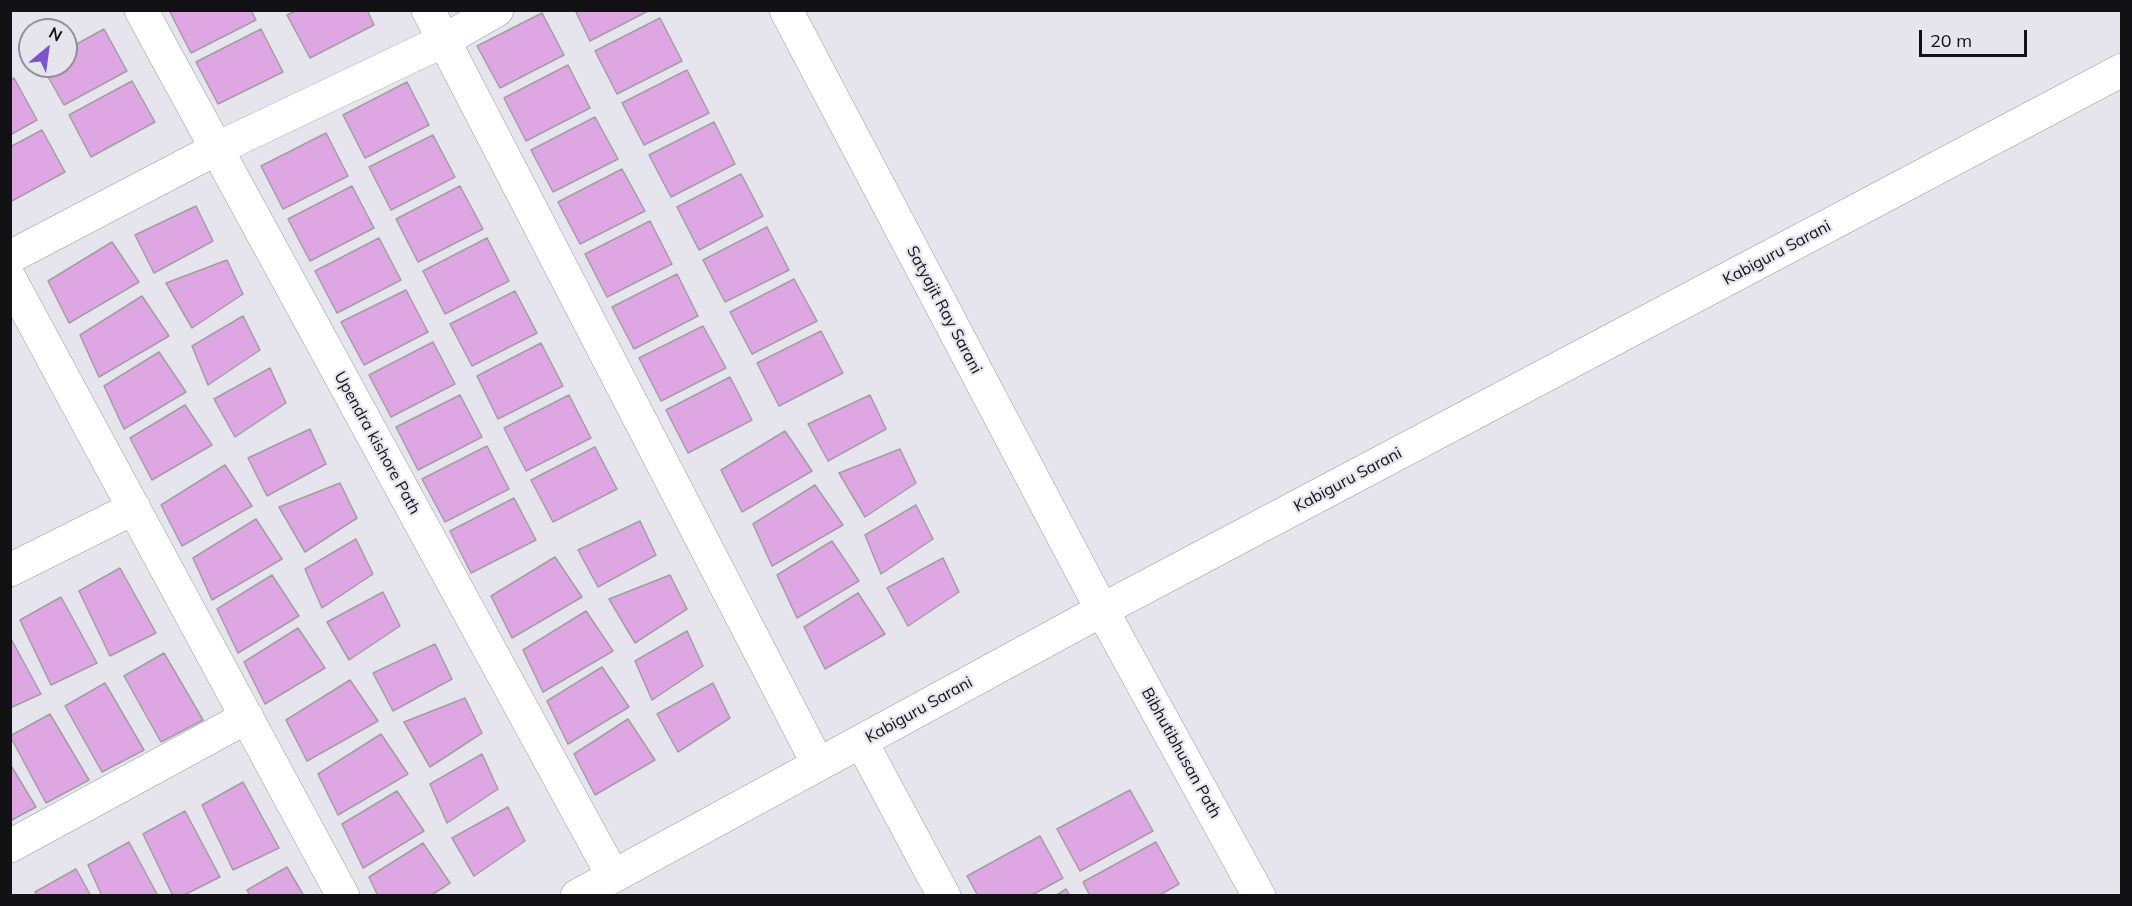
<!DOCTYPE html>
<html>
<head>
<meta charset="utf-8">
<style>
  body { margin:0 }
  #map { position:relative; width:2132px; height:906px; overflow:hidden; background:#e6e5ee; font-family:Mulish,sans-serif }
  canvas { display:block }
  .frame { position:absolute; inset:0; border:12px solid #121114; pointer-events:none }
  .north { position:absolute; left:18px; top:18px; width:60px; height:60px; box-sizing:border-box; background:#e6e5ee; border:2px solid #919097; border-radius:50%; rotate:29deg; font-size:16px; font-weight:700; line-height:24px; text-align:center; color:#121114 }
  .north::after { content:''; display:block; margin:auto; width:21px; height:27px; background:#7b55ce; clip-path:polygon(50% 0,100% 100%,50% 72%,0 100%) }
  .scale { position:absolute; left:1919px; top:30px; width:108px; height:27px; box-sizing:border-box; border:3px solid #121114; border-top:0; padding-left:8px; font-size:18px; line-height:21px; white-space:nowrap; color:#121114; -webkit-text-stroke:4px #e6e5ee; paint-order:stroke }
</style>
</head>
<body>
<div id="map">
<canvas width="2132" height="906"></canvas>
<div class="frame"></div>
<div class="north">N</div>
<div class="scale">20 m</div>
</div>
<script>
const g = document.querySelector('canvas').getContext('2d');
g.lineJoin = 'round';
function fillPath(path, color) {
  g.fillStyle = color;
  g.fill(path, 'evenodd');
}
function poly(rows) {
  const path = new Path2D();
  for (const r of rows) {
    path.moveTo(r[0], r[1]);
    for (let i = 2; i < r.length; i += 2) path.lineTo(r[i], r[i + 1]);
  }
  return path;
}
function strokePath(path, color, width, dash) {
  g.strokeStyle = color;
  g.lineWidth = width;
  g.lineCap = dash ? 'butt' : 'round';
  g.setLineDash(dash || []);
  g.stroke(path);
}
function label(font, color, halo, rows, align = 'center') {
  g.font = font + ' Mulish,sans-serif';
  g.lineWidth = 4.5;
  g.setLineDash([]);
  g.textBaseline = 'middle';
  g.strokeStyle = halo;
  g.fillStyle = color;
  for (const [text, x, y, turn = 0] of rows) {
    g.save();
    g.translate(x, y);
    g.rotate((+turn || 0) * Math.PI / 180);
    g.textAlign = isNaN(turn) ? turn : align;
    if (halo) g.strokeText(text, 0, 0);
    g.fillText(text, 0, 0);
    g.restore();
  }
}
const building = poly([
  [169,10,251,10,256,20,191,53,169,10],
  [297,10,367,10,374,25,310,58,287,15,297,10],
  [575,10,650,10,590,41,575,10],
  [542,13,564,55,500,88,477,46,542,13],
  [660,18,682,61,617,94,595,51,660,18],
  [104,29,127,71,64,105,42,66,66,66,66,50,104,29],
  [261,29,283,72,218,104,196,62,261,29],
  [568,65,590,108,526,141,504,98,568,65],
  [687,70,709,113,644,145,622,103,687,70],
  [14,78,37,120,10,135,10,80,14,78],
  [132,81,155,122,91,157,69,115,132,81],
  [407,82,429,125,365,158,343,115,407,82],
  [595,117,618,159,553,192,531,150,595,117],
  [714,122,735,164,671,197,649,155,714,122],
  [42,130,65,172,10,202,10,147,42,130],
  [326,133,348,176,283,209,261,166,326,133],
  [433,135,455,177,391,210,369,167,433,135],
  [622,169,645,211,580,244,558,202,622,169],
  [741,174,763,216,699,250,677,207,741,174],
  [352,186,374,228,310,261,288,219,352,186],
  [460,186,483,229,418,262,396,219,460,186],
  [196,206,213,241,154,273,135,235,196,206],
  [650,221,672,264,607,297,585,254,650,221],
  [767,227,789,270,725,302,703,260,767,227],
  [379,238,401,280,337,313,315,271,379,238],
  [487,238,509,281,445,314,423,271,487,238],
  [112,242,139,282,69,323,48,281,112,242],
  [227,260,243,294,192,328,166,283,227,260],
  [677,274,698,316,634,349,612,307,677,274],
  [794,279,817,321,752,354,730,312,794,279],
  [406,290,428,332,364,365,341,322,406,290],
  [515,291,537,333,472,366,450,324,515,291],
  [142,296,169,336,99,377,80,335,142,296],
  [243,316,260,350,208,385,192,346,243,316],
  [703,326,726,368,661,401,639,358,703,326],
  [821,331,843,373,779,406,757,363,821,331],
  [433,342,455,384,391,417,369,375,433,342],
  [541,343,563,386,498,419,477,376,541,343],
  [159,352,186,392,124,429,104,386,159,352],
  [270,368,286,403,235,437,214,399,270,368],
  [730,377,752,420,688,453,666,410,730,377],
  [460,395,482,437,418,470,396,427,460,395],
  [569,395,591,438,526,471,504,428,569,395],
  [870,395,886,429,828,461,808,424,870,395],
  [185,405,212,445,152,480,130,438,185,405],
  [310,429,326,464,267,496,248,458,310,429],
  [785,431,812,471,742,512,721,470,785,431],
  [487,446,509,489,445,522,422,479,487,446],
  [595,447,617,489,553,522,531,480,595,447],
  [900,449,916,483,865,517,839,473,900,449],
  [225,465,252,506,182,546,161,505,225,465],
  [340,483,357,518,305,552,279,507,340,483],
  [815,485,843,525,772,566,753,524,815,485],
  [514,498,536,540,471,573,450,531,514,498],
  [916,505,933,539,881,574,865,535,916,505],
  [256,519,282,559,212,600,193,558,256,519],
  [640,521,656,555,598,587,578,550,640,521],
  [356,539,373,574,322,608,305,569,356,539],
  [832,541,859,581,797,618,777,575,832,541],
  [555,557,582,597,512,638,491,596,555,557],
  [943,558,959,592,908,626,887,588,943,558],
  [120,568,156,633,110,656,79,591,120,568],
  [272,575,299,616,238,653,217,609,272,575],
  [670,575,687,609,635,643,609,599,670,575],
  [383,592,400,626,349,660,327,622,383,592],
  [858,593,885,634,825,669,804,627,858,593],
  [61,597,97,663,51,685,20,620,61,597],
  [586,611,613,651,543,692,523,650,586,611],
  [298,628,325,668,265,704,244,662,298,628],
  [687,631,703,666,652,700,635,661,687,631],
  [10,637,41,694,10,708,10,637],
  [435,644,452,679,393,711,373,673,435,644],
  [164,653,203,720,161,742,124,676,164,653],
  [602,667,629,707,568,744,547,701,602,667],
  [350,680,378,721,307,761,286,720,350,680],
  [105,683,144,750,102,772,65,706,105,683],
  [713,683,730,718,678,752,657,714,713,683],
  [465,698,482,733,430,767,404,722,465,698],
  [50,714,89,780,46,803,10,736,50,714],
  [628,719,655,760,595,795,574,754,628,719],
  [381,734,408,774,338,815,318,774,381,734],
  [482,754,498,789,447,823,430,784,482,754],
  [10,764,36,807,10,821,10,764],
  [243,782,279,848,233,870,202,805,243,782],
  [1130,790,1153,831,1080,871,1057,829,1130,790],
  [397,791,424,831,363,868,342,824,397,791],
  [508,807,525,841,474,876,452,838,508,807],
  [185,811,220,877,182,896,173,896,143,834,185,811],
  [1040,836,1063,878,1030,896,978,896,967,876,1040,836],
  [129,842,158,896,102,896,88,865,129,842],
  [1156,842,1179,884,1158,896,1090,896,1083,882,1156,842],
  [423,843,450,883,430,896,378,896,369,877,423,843],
  [287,867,304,896,250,896,247,890,287,867],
  [76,869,91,896,37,896,35,892,76,869],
  [1066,889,1070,896,1055,896,1066,889]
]);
fillPath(building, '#dfa6e4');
strokePath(building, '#a39da3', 1.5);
const street = poly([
  [141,10,613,876],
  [428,10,818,764],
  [786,10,1102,610,1259,896],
  [10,257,216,149,443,41,497,10],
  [10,279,343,896],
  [10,570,134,508],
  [861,741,944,896],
  [10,846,247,717],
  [577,896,1102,610,2122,70]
]);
strokePath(street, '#9b9aa2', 34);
strokePath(street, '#fff', 33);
label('16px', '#121114', '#e6e5ee', [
  ["Kabiguru Sarani",1777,253,-28],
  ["Satyajit Ray Sarani",944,310,62],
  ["Upendra kishore Path",377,443,61],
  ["Kabiguru Sarani",1348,480,-28],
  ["Kabiguru Sarani",919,710,-29],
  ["Bibhutibhusan Path",1181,753,61]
]);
</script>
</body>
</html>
